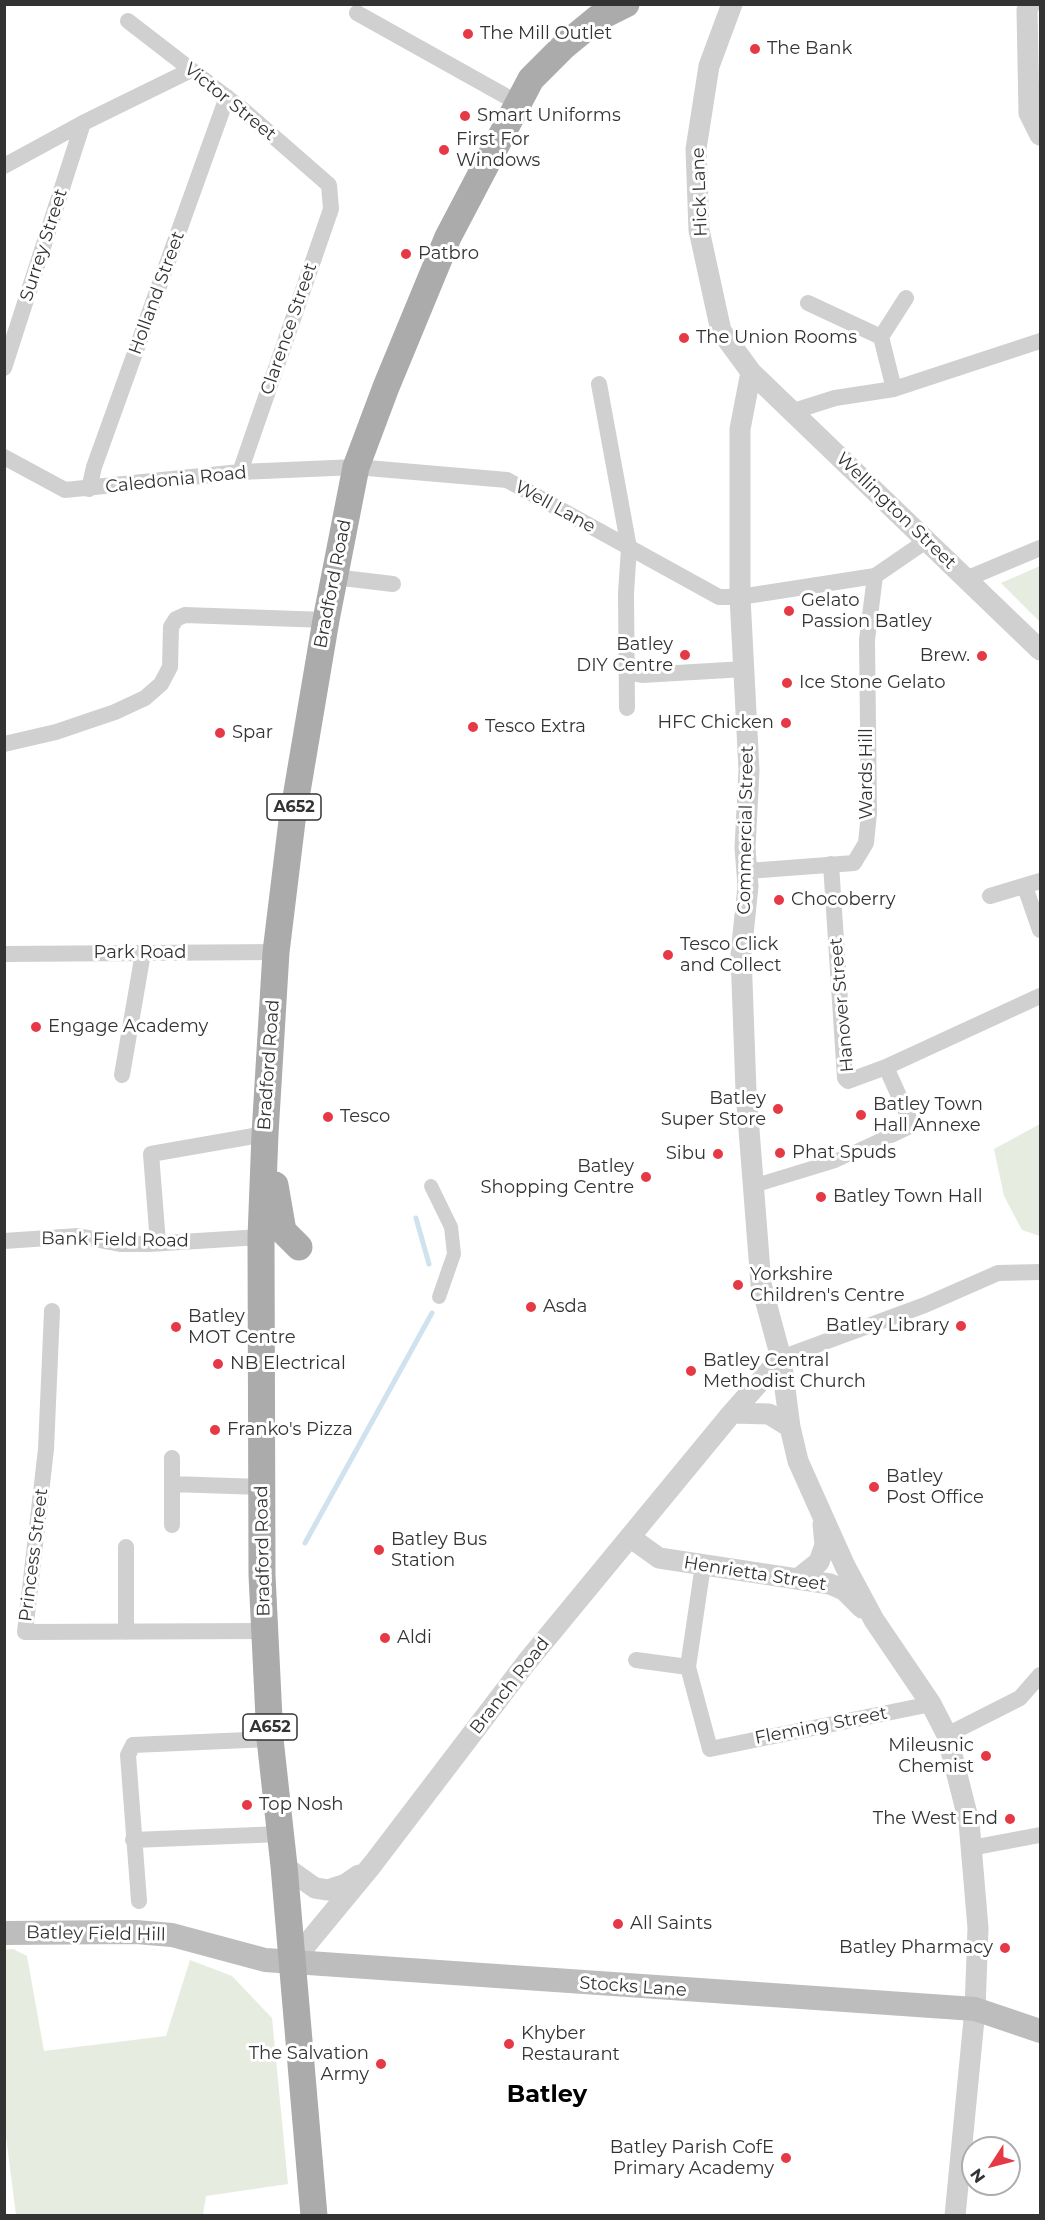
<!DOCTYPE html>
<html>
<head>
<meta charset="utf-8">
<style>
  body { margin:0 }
  #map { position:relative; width:1045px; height:2220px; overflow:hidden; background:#fff; font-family:Montserrat,sans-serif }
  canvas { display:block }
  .frame { position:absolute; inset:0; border:6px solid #333; pointer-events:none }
  .north { position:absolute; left:961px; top:2136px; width:60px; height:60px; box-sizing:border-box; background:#fff; border:2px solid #adadad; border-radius:50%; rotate:234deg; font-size:16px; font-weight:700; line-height:24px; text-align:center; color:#333 }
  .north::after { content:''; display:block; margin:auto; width:21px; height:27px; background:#e63946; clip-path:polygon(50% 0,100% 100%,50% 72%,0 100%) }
</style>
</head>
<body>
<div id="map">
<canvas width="1045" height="2220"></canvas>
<div class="frame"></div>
<div class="north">N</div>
</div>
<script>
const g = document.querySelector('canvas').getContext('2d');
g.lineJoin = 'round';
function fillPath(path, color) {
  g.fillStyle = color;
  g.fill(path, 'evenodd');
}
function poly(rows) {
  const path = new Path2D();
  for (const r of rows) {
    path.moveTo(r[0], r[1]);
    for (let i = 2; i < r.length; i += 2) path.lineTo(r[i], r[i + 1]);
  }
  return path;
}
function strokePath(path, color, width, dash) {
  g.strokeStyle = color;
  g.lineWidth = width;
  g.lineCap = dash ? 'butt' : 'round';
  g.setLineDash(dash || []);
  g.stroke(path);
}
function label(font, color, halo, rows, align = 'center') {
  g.font = font + ' Montserrat,sans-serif';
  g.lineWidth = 6;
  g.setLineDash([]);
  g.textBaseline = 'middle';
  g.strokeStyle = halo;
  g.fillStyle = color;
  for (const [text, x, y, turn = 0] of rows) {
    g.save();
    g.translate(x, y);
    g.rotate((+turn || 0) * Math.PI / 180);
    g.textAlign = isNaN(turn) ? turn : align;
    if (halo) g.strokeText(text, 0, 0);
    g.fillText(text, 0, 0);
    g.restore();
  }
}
fillPath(poly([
  [1040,566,1040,622,1001,583],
  [1040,1124,1040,1236,1022,1230,1004,1196,994,1149],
  [13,1949,27,1956,44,2051,166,2036,190,1960,232,1976,272,2018,288,2184,206,2196,203,2215,16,2215,4,2121,4,1950]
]), '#e6ecdf');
strokePath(poly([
  [416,1218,429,1264],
  [305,1543,432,1313]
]), '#cfe2ee', 5);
strokePath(poly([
  [431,1186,451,1227,454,1254,439,1297],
  [753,1186,835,1161,891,1135]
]), '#d0d0d0', 14);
strokePath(poly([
  [357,13,518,103],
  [128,21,242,109,329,185,331,209,240,472],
  [4,166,83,123,191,70],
  [808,303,881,337,894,389],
  [881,337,906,298],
  [4,368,83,123],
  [599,384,629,548,626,593,627,708],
  [794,411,835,398,894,389,1040,341],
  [4,457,65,490,240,472,356,467,507,480,719,597,740,597,875,576,926,541],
  [89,489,94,467,227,97],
  [334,577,393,584],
  [966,579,1040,548],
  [627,672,642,675,745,669],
  [4,744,56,732,115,712,145,698,161,684,170,667,171,627,176,619,185,615,326,620],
  [831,864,845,1078,848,1081,886,1067,1040,996],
  [748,871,854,863,866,843,869,813,867,640,875,576],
  [1025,887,1040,930],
  [990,896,1040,881],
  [4,954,276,952],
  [886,1067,912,1125,891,1135],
  [122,1075,143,953],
  [4,1241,78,1236,120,1244,149,1244,261,1237],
  [158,1243,151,1154,265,1134],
  [52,1311,46,1449,25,1632,264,1631],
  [781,1358,925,1305,998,1273,1040,1272],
  [172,1484,261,1487],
  [172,1525,172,1458],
  [703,1565,688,1667,710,1749,931,1704],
  [126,1632,126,1547],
  [636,1660,688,1667],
  [947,1735,1020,1698,1040,1675],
  [133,1840,281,1834],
  [971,1848,1040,1835],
  [139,1901,128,1755,133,1745,270,1739]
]), '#d0d0d0', 16);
strokePath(poly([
  [732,4,709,66,696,149,699,230,721,331,751,372,1040,650],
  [1030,4,1027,10,1029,113,1040,135],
  [751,372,740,429,740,597,749,770,745,848,748,886,741,954,746,1091,761,1284,781,1358,790,1427,798,1461,845,1566,874,1620,931,1704,947,1735,969,1822,978,1928,975,2009,955,2216],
  [732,1413,769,1414,790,1427],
  [631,1538,659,1558,830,1584,844,1590,862,1608],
  [799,1578,819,1562,825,1545,823,1524],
  [284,1866,315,1888,328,1890,346,1884,359,1875],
  [292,1962,372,1865,526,1663,732,1413,781,1358]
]), '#d0d0d0', 21);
strokePath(poly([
  [4,1933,136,1932,172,1935,265,1960,975,2009,1040,2031]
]), '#bdbdbd', 24);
strokePath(poly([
  [275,1185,283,1231,299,1247],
  [314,2216,284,1866,270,1739,262,1575,261,1237,265,1134,276,952,292,821,326,620,356,467,386,387,448,237,531,79,564,46,598,18,626,4]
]), '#ababab', 27);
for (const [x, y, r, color] of [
  [468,34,6,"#e63946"],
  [755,49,6,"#e63946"],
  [465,116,6,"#e63946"],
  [444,150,6,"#e63946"],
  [406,254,6,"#e63946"],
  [684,338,6,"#e63946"],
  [789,611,6,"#e63946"],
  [685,655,6,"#e63946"],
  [982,656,6,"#e63946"],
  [787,683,6,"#e63946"],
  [786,723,6,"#e63946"],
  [473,727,6,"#e63946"],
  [220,733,6,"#e63946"],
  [779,900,6,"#e63946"],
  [668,955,6,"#e63946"],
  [36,1027,6,"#e63946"],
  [778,1109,6,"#e63946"],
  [861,1115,6,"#e63946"],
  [328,1117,6,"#e63946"],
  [780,1153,6,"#e63946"],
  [718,1154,6,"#e63946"],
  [646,1177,6,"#e63946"],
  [821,1197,6,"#e63946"],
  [738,1285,6,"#e63946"],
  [531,1307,6,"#e63946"],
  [961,1326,6,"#e63946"],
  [176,1327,6,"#e63946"],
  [218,1364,6,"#e63946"],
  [691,1371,6,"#e63946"],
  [215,1430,6,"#e63946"],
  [874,1487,6,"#e63946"],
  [379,1550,6,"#e63946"],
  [385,1638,6,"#e63946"],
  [986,1756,6,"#e63946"],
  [247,1805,6,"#e63946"],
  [1010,1819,6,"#e63946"],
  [618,1924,6,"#e63946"],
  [1005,1948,6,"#e63946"],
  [509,2044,6,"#e63946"],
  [381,2064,6,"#e63946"],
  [786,2158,6,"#e63946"]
]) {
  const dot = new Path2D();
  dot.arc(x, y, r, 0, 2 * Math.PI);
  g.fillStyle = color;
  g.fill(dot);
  strokePath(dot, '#fff', 2);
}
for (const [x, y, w] of [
  [294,807,54],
  [270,1727,54]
]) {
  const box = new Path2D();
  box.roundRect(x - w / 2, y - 13, w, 26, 4.5);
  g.fillStyle = '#fff';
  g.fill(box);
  strokePath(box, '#333', 1.5);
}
label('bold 16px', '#333', null, [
  ["A652",294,807],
  ["A652",270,1727]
]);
label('18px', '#333', '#fff', [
  ["The Mill Outlet",480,34],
  ["The Bank",767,49],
  ["Smart Uniforms",477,116],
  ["First For",456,140],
  ["Windows",456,161],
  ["Patbro",418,254],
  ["The Union Rooms",696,338],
  ["Gelato",801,601],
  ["Passion Batley",801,622],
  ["Batley",673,645,"right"],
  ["DIY Centre",673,666,"right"],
  ["Brew.",970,656,"right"],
  ["Ice Stone Gelato",799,683],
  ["HFC Chicken",774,723,"right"],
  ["Tesco Extra",485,727],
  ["Spar",232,733],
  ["Chocoberry",791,900],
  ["Tesco Click",680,945],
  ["and Collect",680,966],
  ["Engage Academy",48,1027],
  ["Batley",766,1099,"right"],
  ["Super Store",766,1120,"right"],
  ["Batley Town",873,1105],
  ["Hall Annexe",873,1126],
  ["Tesco",340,1117],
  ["Phat Spuds",792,1153],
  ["Sibu",706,1154,"right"],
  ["Batley",634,1167,"right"],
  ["Shopping Centre",634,1188,"right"],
  ["Batley Town Hall",833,1197],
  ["Yorkshire",750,1275],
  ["Children's Centre",750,1296],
  ["Asda",543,1307],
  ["Batley",188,1317],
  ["MOT Centre",188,1338],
  ["Batley Library",949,1326,"right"],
  ["Batley Central",703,1361],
  ["Methodist Church",703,1382],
  ["NB Electrical",230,1364],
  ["Franko's Pizza",227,1430],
  ["Batley",886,1477],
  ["Post Office",886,1498],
  ["Batley Bus",391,1540],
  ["Station",391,1561],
  ["Aldi",397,1638],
  ["Mileusnic",974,1746,"right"],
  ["Chemist",974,1767,"right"],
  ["Top Nosh",259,1805],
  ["The West End",998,1819,"right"],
  ["All Saints",630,1924],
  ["Batley Pharmacy",993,1948,"right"],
  ["Khyber",521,2034],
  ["Restaurant",521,2055],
  ["The Salvation",369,2054,"right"],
  ["Army",369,2075,"right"],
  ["Batley Parish CofE",774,2148,"right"],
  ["Primary Academy",774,2169,"right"]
], 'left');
label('18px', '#333', '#fff', [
  ["Victor Street",230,102,39],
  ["Hick Lane",700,192,-92],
  ["Surrey Street",44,245,-72],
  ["Holland Street",157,293,-70],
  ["Clarence Street",289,329,-71],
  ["Caledonia Road",176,480,-6],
  ["Well Lane",555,507,29],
  ["Wellington Street",896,511,44],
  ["Bradford Road",333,584,-79],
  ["Wards Hill",867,774,-90],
  ["Commercial Street",746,830,-89],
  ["Park Road",140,953],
  ["Hanover Street",842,1005,-95],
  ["Bradford Road",269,1065,-86],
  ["Bank Field Road",115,1240,1],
  ["Bradford Road",263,1551,-91],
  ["Princess Street",34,1555,-83],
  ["Henrietta Street",755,1574,9],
  ["Branch Road",510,1686,-52],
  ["Fleming Street",821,1726,-11],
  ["Batley Field Hill",96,1934,1],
  ["Stocks Lane",633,1987,4]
]);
label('bold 24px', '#000', '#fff', [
  ["Batley",547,2095]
]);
</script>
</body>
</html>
